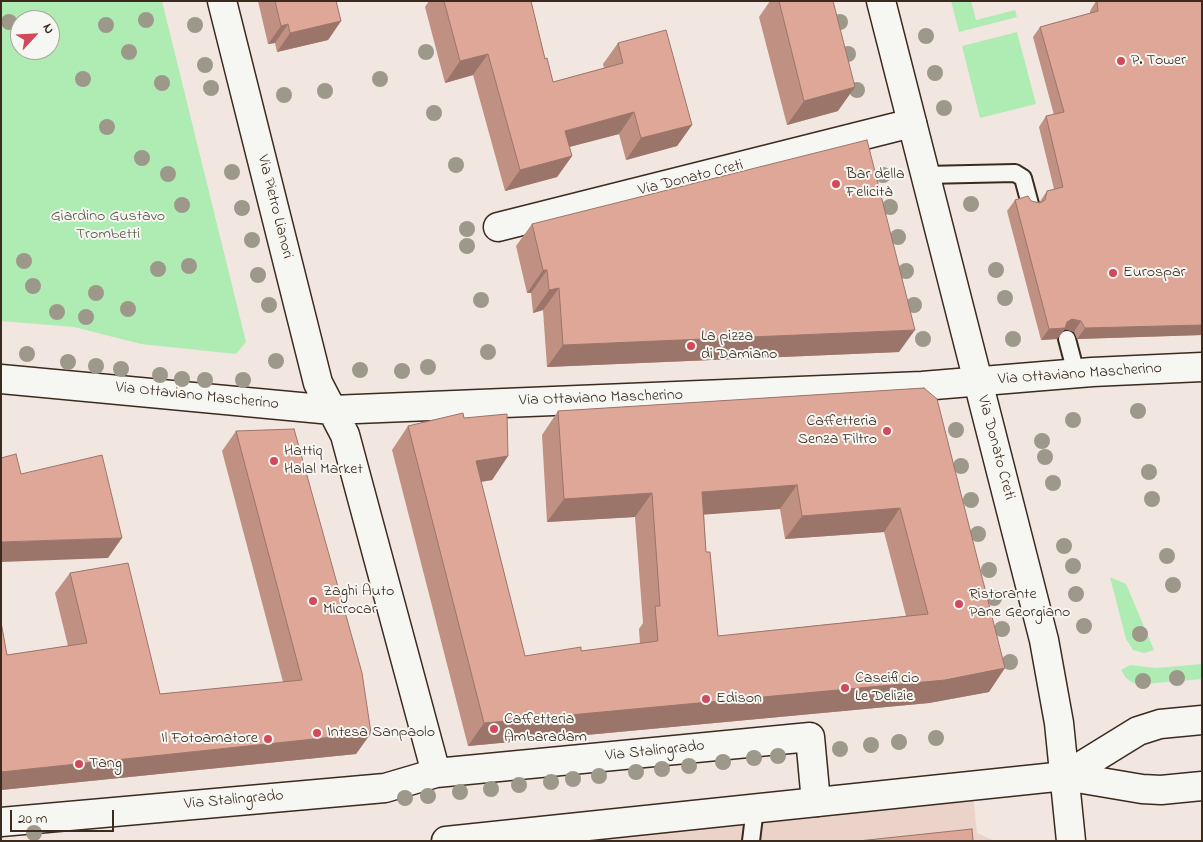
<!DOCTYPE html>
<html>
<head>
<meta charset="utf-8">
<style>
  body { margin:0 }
  #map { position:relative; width:1203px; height:842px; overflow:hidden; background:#f1e6e0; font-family:"Indie Flower",sans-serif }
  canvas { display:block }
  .frame { position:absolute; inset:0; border:2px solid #3b2a1e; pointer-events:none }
  .north { position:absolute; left:10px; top:10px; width:50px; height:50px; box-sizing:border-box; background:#f6f6f2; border:1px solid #aba49d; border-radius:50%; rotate:65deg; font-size:14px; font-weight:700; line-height:20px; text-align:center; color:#3b2a1e }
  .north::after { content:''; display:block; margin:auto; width:18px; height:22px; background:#d1495b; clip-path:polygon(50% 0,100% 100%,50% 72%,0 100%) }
  .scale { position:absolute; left:10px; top:810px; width:104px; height:22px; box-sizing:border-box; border:2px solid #3b2a1e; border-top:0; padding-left:6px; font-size:15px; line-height:18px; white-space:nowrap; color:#3b2a1e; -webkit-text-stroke:4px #f6f6f2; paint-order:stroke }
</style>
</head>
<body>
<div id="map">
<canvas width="1203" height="842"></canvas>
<div class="frame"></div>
<div class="north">N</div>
<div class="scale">20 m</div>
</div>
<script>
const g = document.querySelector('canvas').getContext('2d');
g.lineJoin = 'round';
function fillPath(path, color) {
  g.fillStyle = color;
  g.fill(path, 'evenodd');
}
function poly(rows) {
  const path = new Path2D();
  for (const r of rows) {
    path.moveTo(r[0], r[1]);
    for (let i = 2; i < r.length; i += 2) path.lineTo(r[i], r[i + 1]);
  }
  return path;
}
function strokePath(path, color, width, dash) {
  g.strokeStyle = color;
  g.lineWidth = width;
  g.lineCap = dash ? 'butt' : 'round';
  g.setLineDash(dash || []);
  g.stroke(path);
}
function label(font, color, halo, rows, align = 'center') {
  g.font = font + ' "Indie Flower",sans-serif';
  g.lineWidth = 4;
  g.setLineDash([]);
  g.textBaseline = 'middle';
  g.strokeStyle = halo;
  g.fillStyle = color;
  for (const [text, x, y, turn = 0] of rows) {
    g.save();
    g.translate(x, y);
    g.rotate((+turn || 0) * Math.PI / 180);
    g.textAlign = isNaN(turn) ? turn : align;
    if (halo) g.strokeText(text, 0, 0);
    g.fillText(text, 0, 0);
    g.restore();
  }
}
fillPath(poly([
  [972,785,977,833,995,841,446,841]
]), '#ecd3ca');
fillPath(poly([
  [1,1,162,1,246,342,236,354,141,344,74,327,1,321],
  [20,20,50,20,50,50,20,50],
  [951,1,971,1,976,20,1015,10,1017,17,959,32],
  [1017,32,1036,104,980,118,962,46],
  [1110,577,1126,584,1154,650,1144,653,1133,650,1126,639],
  [1202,664,1202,679,1144,684,1133,683,1126,678,1121,670,1130,665,1156,668]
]), '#afecb3');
const service = poly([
  [925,175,1015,173,1023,178,1030,204],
  [1067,339,1076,373],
  [751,841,755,808]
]);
const minor = poly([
  [222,1,318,383,345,435,436,773],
  [498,227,912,123],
  [1,379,332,410,922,386,1092,372,1202,367],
  [1,822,385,788,436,773,810,737,816,802]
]);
const secondary = poly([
  [881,1,1044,640,1059,723,1071,841]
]);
const primary = poly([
  [1065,776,1138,731,1160,724,1202,720],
  [446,841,1065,776,1142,789,1161,790,1202,786]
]);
strokePath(service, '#3b2a1e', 20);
strokePath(minor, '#3b2a1e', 31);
strokePath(secondary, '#3b2a1e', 31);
strokePath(primary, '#3b2a1e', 31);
strokePath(service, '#f6f6f2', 16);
strokePath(minor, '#f6f6f2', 28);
strokePath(secondary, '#f6f6f2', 28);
strokePath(primary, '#f6f6f2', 28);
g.fillStyle = '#9d998a';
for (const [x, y] of [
  [146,20],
  [9,22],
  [840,22],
  [106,25],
  [195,25],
  [926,36],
  [129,52],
  [426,52],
  [848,54],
  [205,65],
  [935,73],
  [83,79],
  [380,79],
  [162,83],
  [211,88],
  [857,90],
  [325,91],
  [284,95],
  [944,108],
  [434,113],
  [107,127],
  [142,158],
  [456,165],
  [232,172],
  [168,174],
  [883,175],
  [971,204],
  [182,205],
  [890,207],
  [242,208],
  [467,229],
  [898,237],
  [252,240],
  [467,246],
  [24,261],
  [189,266],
  [158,269],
  [996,270],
  [906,271],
  [258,275],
  [33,286],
  [96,293],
  [1005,298],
  [481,300],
  [269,305],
  [914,305],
  [128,309],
  [57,312],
  [86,317],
  [923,339],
  [1013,339],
  [488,352],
  [27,354],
  [276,361],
  [68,362],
  [96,366],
  [428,367],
  [121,369],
  [360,370],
  [402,371],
  [160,375],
  [182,379],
  [205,380],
  [243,380],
  [1138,411],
  [1073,420],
  [956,430],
  [1042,441],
  [1045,457],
  [961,466],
  [1149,472],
  [1053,483],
  [1152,499],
  [971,500],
  [978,534],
  [1064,546],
  [1167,556],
  [1073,566],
  [989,570],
  [1173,585],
  [1076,594],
  [994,598],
  [1084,626],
  [1002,629],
  [1140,634],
  [1010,662],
  [1177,678],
  [1143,681],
  [936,738],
  [899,742],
  [871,745],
  [840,749],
  [778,756],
  [754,758],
  [723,762],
  [689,766],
  [662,769],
  [636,772],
  [599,776],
  [573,779],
  [551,782],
  [519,785],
  [491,789],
  [460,792],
  [428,796],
  [405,798],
  [34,833]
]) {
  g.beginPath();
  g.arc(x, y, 8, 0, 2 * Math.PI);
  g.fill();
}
fillPath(poly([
  [258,1,336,1,341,21,328,40,277,52,275,43,268,44],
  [429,1,531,1,545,59,553,82,604,68,603,64,618,43,692,125,677,146,626,160,619,134,569,147,572,156,557,177,505,191,473,75,445,83,425,7],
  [770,1,833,1,838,111,787,125,759,17],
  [1096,1,1202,1,1202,335,1077,339,1074,332,1065,329,1057,339,1041,340,1007,211,1015,200,1031,201,1039,203,1047,191,1054,189,1039,127,1046,116,1054,115,1033,37,1040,27,1090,13,1090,11],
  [532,224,899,352,547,367,543,310,533,313,531,293,527,293,516,246],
  [924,388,989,692,929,703,468,746,392,450,408,426,464,418,508,456,492,480,481,482,525,656,581,651,640,644,639,629,643,623,635,517,547,522,542,435,558,411],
  [780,509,785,539,884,532,906,616,718,636,706,552,704,514],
  [236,431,371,733,356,754,1,790,1,622,7,655,68,646,55,593,70,573,160,694,283,682,222,451]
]), '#c09083');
fillPath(poly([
  [341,21,328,40,277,52,290,33],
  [288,24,275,43,268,44,281,26],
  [488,54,473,75,445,83,460,61],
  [855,87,838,111,787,125,804,101],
  [634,112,619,134,550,152,565,131],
  [692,125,677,146,626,160,641,138],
  [572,156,557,177,505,191,520,170],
  [543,270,547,270,531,293,527,293],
  [559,288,543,310,533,313,549,290],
  [1072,319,1081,321,1074,332,1065,329,1057,339,1041,340,1049,329,1067,322],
  [1202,325,1202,335,1077,339,1085,328],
  [915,330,899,352,547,367,563,345],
  [508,456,492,480,459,485,476,461],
  [797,485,780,509,686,516,702,492],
  [652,493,635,517,547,522,564,499],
  [900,508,884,532,785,539,802,516],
  [122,538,108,558,1,562,1,542],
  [1005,668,989,692,929,703,468,746,484,723],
  [371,733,356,754,1,790,1,772]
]), '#9c756a');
const building = poly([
  [275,1,336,1,341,21,290,33,288,24,281,26,275,1],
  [444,1,531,1,545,59,547,58,553,82,623,63,618,43,666,30,692,125,641,138,634,112,565,131,572,156,520,170,488,54,460,61,444,1],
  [779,1,833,1,855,87,804,101,779,1],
  [1097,1,1202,1,1202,325,1085,328,1081,321,1072,319,1067,322,1065,328,1049,329,1015,200,1028,196,1031,201,1040,203,1045,200,1047,191,1063,187,1046,116,1064,112,1040,27,1098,11,1097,1],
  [867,140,915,330,563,345,559,288,549,290,547,270,543,270,532,224,867,140],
  [924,388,937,399,1005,668,945,680,484,723,408,426,463,413,464,418,507,414,508,456,476,461,525,656,581,647,581,651,658,641,655,606,660,606,652,493,564,499,558,411,924,388],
  [797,485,802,516,900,508,928,614,718,636,710,552,706,552,702,492,797,485],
  [294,429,362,673,371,733,1,772,1,622,7,655,87,643,70,573,128,563,160,694,302,680,236,431,294,429],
  [16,454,21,474,102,455,122,538,1,542,1,458,16,454],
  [972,829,973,841,858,841,972,829]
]);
fillPath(building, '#dfa798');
strokePath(building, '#9c756a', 1);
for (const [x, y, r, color] of [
  [1121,61,5,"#d1495b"],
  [836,184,5,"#d1495b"],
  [1113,273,5,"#d1495b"],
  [691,346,5,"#d1495b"],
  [887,431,5,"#d1495b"],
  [274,461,5,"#d1495b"],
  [313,601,5,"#d1495b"],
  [959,604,5,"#d1495b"],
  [845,688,5,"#d1495b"],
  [706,699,5,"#d1495b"],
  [494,729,5,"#d1495b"],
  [317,733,5,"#d1495b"],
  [268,739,5,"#d1495b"],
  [79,764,5,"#d1495b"]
]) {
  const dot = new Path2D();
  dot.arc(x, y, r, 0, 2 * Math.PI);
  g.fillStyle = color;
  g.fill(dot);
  strokePath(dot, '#f6f6f2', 2);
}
label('16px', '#3b2a1e', '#f6f6f2', [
  ["P. Tower",1131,61],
  ["Bar della",846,175],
  ["Felicità",846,193],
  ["Eurospar",1123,273],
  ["La pizza",701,337],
  ["di Damiano",701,355],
  ["Caffetteria",877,422,"right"],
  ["Senza Filtro",877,440,"right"],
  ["Hattiq",284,452],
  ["Halal Market",284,470],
  ["Zaghi Auto",323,592],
  ["Microcar",323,610],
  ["Ristorante",969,595],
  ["Pane Georgiano",969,613],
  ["Caseificio",855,679],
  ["Le Delizie",855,697],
  ["Edison",716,699],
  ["Caffetteria",504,720],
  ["Ambaradam",504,738],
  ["Intesa Sanpaolo",327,733],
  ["Il Fotoamatore",258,739,"right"],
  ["Tang",89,764]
], 'left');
label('16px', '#3b2a1e', '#f6f6f2', [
  ["Via Donato Creti",691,179,-14],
  ["Via Pietro Lianori",274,207,76],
  ["Via Ottaviano Mascherino",1080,375,-4],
  ["Via Ottaviano Mascherino",197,397,6],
  ["Via Ottaviano Mascherino",601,399,-2],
  ["Via Donato Creti",995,448,75],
  ["Via Stalingrado",655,752,-6],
  ["Via Stalingrado",234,801,-5]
]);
label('16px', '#585a43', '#f6f6f2', [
  ["Giardino Gustavo",108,217],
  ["Trombetti",108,235]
]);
</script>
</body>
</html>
